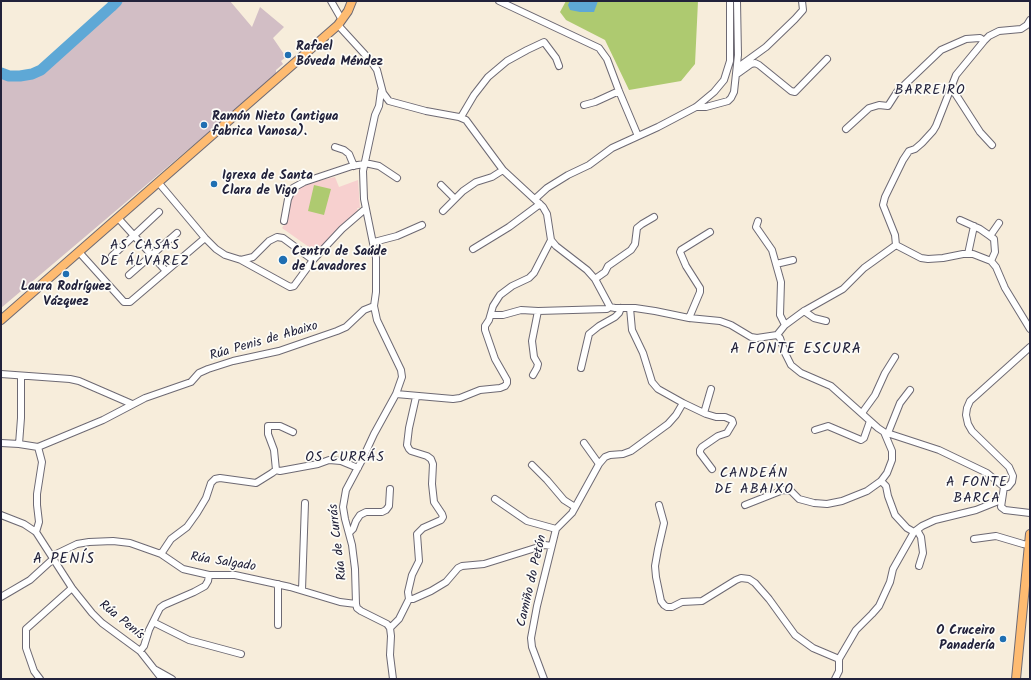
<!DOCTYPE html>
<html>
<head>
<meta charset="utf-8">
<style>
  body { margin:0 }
  #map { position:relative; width:1031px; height:680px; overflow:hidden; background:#f7eddb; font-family:Kalam,sans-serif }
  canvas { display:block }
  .frame { position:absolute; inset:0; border:2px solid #22223b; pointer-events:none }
</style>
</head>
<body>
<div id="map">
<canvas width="1031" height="680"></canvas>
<div class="frame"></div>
</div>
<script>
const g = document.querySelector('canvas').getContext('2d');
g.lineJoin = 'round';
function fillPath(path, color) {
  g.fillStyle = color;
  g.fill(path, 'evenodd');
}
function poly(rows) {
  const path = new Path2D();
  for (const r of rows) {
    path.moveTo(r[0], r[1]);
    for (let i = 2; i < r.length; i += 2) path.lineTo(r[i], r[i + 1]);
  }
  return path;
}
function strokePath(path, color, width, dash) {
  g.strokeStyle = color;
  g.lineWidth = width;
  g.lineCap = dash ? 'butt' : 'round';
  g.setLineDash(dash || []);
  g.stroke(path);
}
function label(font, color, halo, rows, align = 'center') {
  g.font = font + ' Kalam,sans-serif';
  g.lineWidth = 3.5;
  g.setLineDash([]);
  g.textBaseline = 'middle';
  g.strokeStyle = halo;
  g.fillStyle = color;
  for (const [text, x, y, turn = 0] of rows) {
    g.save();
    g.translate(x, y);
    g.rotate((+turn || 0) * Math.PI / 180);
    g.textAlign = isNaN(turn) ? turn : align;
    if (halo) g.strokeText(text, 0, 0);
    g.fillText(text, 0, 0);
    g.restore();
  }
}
fillPath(poly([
  [335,177,339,187,358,180,360,208,357,208,358,210,316,252,282,228,286,222,291,196,294,190,305,184]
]), '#f7d0cf');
fillPath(poly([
  [121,1,230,1,252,27,260,7,284,27,273,38,286,57,281,61,283,64,276,70,276,75,1,308,1,75,16,79,30,78,40,74]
]), '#d2bec5');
fillPath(poly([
  [566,1,698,1,695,64,681,81,629,90,605,40,566,20,560,12],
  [314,185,331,189,324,215,308,211]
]), '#aeca70');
fillPath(poly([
  [570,1,598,1,594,12,580,12,570,10,568,5]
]), '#5ea8d6');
strokePath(poly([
  [1,73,9,76,20,76,32,74,41,70,111,7,117,1]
]), '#5ea8d6', 11);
const minor = poly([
  [331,1,342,20],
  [499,1,599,48,607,59,619,91,638,136],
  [338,25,370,60,377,70,383,93,389,101,426,111,459,117,466,120,503,170,543,207,547,214,551,240,556,246,587,270,595,279,610,307,615,308,635,308,655,311,689,318,720,321,731,325,751,337,757,338,777,335,780,338,785,353,791,365,801,373,831,386,878,428,884,432,939,450,987,473,1004,487,1001,507,1005,510,1030,513],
  [737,68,766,47,795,19,803,10,802,1],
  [737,74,751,64,755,63,759,65,791,91,795,92,827,59],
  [951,87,980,132,992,145],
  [381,91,379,106,375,115,363,171,364,199,376,258,376,292,374,306,377,320,401,370,402,377,396,394,374,434,362,460,346,490,343,507,345,519,352,545,355,569,356,604,357,608,361,611,387,624,390,628,391,636,390,655,393,679],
  [584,105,595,102,619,91],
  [696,107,706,107,728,101,731,98,734,92,738,55,737,1],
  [461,117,474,95,488,77,507,61,527,50,544,42,556,58,559,66],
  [846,129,869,108,879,105,888,106,897,92,941,50,966,39,980,38,984,41],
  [335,147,344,150,349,154,354,166],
  [365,163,379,166,397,178],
  [158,182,205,238,216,249,225,255,241,260,253,257,269,241,277,237,283,238,313,260],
  [441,185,455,199],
  [535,199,547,188,568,175,589,165,612,148,658,127,696,107,714,92,724,80,730,61,730,1],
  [443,211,463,191,476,182,492,177,503,170],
  [118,218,166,271],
  [960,220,980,229,990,236,994,239,995,252,991,261],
  [284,221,288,199,293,188,304,182,352,166,364,164],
  [758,221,756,227,772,250,781,282,780,315,785,325],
  [990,236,999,223],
  [374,242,397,236,422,225],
  [896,245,895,235,883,205,885,197,903,160,909,151,915,149,922,143,933,131,936,126,956,75,984,41,989,36,999,31,1021,29,1027,25,1030,20],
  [896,245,921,258,928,259,943,258,963,254,973,254,991,261,996,267,1005,288,1030,329],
  [473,249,509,227,540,204],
  [79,252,124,302,130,302,205,238],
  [968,254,974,226],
  [112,256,159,212],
  [241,260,290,287,294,286,313,260,342,229,364,210,366,210],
  [776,264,793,260],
  [129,275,177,233],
  [595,279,605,272,608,266,631,250,635,244,637,228,642,224,654,217],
  [804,311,814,318,826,321],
  [491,315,503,315,521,310,538,311,607,309,610,307],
  [689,318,700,292,700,288,686,266,680,252,681,250,710,232],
  [777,335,785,325,804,311,843,289,864,268,896,245],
  [581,368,589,334,599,326,615,317,619,313,621,308],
  [1,374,70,379,79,381,132,404],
  [533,375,537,368,538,364,534,357,532,341,538,311],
  [396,394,453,399,460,398,480,390,500,388,505,386,507,383,507,380,495,359,485,330,485,326,489,320,493,306,500,295,512,286,529,278,534,273,551,240],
  [683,403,706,414,716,417,725,417,732,420,733,423,727,433,718,436,702,447,700,450,700,453,712,469],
  [704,413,711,389],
  [862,413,875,395,885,373,895,357],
  [815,430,828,426,861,440,864,438,870,421],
  [888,433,900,403,910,390],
  [1,443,19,444,38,447,103,420,145,398,191,382,199,373,208,369,233,361,279,351,337,331,346,327,364,310,374,306],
  [584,443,599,464],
  [19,444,21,418,21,377],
  [532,465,547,480,564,500,575,507],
  [276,470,274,450,268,434,268,426,280,426,293,432],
  [881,481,886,486,888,496,895,515,907,528,914,532],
  [1004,487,1008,487,1012,482,1013,476,1009,467,972,431,968,424,966,415,967,408,970,401,1030,347],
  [495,499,527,521,556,529],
  [659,505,664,523,658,549,655,566,656,577,661,601,664,605,667,607,672,607,682,602,702,601,736,580,741,578,749,579,755,583,769,599,795,635,813,648,839,659],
  [745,505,783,490,791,491,799,499,814,503,827,504,842,501,867,491,881,481,887,473,892,460,892,451,884,432],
  [1,515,24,524,36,532,72,588,92,613,102,623,140,651,162,679],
  [917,530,921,537,923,553,919,566],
  [36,532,39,522,37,505,37,494,42,462,38,447],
  [349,533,353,529,356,521,360,515,366,512,382,512,386,510,389,506,390,489],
  [974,539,996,536,1023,544,1029,545],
  [161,554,171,539,187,527,197,513,206,498,211,483,215,479,220,478,256,483,272,473,276,470,280,471,318,464,329,460,341,461,358,468],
  [52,556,77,544,89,542,113,541,130,543,161,554,183,569,209,575,235,575,290,587,340,602,356,604],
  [302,590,305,503],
  [1,597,30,580,53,559],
  [409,599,408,592,412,575,419,561,417,534,423,528,441,520,443,517,442,514,434,502,432,484,433,464,431,459,427,456,411,451,409,449,407,445,409,428,416,397],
  [153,622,189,640,241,654],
  [278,625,278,584],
  [390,628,399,619,409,599,413,599,431,591,446,582,458,568,462,566,484,564,545,545,551,546],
  [140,651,144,646,149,630,160,608,164,605,194,592,205,586,208,581,209,575],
  [156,670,172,679],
  [40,679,34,671,26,648,26,629,72,588],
  [544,679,532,647,531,638,537,606,556,529,572,513,599,464,605,457,610,455,623,454,631,451,668,424,676,415,683,403,658,389,652,382,643,353,632,330,630,308],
  [835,679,839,671,839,659,856,630,872,614,879,606,890,582,893,569,914,532,922,526,935,520,976,510,1001,500]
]);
const major = poly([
  [1,320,338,25,348,11,352,1],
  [1016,679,1030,534]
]);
strokePath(minor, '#6d6973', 8);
strokePath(major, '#6d6973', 10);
strokePath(minor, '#fff', 6);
strokePath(major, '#febb71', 8);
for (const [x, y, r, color] of [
  [288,55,4,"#1f6fb2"],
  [204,125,4,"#1f6fb2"],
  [214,184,4,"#1f6fb2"],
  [283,260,5,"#1f6fb2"],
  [66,274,4,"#1f6fb2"],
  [1003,639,4,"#1f6fb2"]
]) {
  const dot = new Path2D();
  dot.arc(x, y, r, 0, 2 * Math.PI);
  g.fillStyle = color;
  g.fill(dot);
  strokePath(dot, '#fdfcf7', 1.5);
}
label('bold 13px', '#22223b', '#fdfcf7', [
  ["Rafael",296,48],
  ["Bóveda Méndez",296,63],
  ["Ramón Nieto (antigua",212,118],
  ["fabrica Vanosa).",212,133],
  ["Igrexa de Santa",222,177],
  ["Clara de Vigo",222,192],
  ["Centro de Saúde",292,253],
  ["de Lavadores",292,268],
  ["Laura Rodríguez",66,288,"center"],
  ["Vázquez",66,303,"center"],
  ["O Cruceiro",995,632,"right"],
  ["Panadería",995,647,"right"]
], 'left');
label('13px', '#22223b', '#fdfcf7', [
  ["Rúa Penis de Abaixo",264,342,-16],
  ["Rúa de Currás",339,542,-97],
  ["Rúa Salgado",223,563,9],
  ["Camiño do Petón",533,581,-77],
  ["Rúa Penís",121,621,39]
]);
g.letterSpacing = '1px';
label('14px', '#22223b', '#fdfcf7', [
  ["BARREIRO",930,92],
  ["AS CASAS",145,247],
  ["DE ÁLVAREZ",145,263],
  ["OS CURRÁS",345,459],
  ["CANDEÁN",754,475],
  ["DE ABAIXO",754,491],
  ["A FONTE",977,484],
  ["BARCA",977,500]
]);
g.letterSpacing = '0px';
g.letterSpacing = '1px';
label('15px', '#22223b', '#fdfcf7', [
  ["A FONTE ESCURA",796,350],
  ["A PENÍS",64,560]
]);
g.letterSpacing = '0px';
</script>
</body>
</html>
